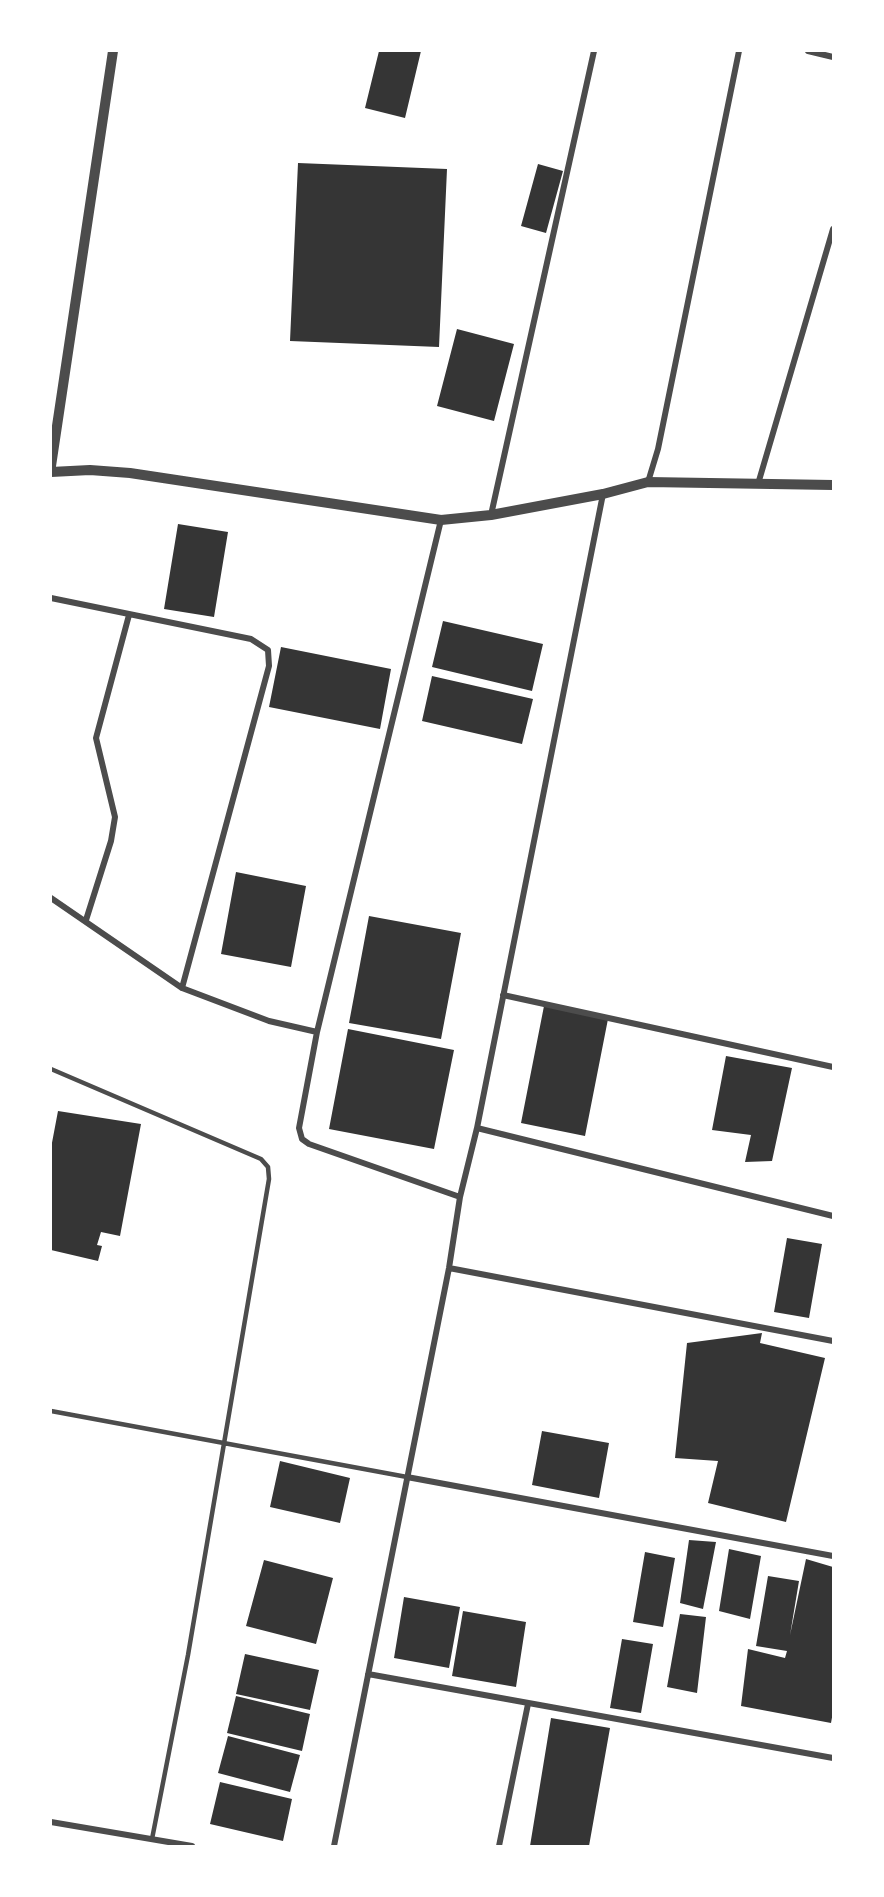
<!DOCTYPE html>
<html>
<head>
<meta charset="utf-8">
<style>
  body { margin:0 }
  #map { position:relative; width:884px; height:1897px; overflow:hidden; background:#fff; font-family:Inter,sans-serif }
  canvas { display:block }
  .frame { position:absolute; inset:0; border:52px solid #fff; pointer-events:none }
</style>
</head>
<body>
<div id="map">
<canvas width="884" height="1897"></canvas>
<div class="frame"></div>
</div>
<script>
const g = document.querySelector('canvas').getContext('2d');
g.lineJoin = 'round';
function fillPath(path, color) {
  g.fillStyle = color;
  g.fill(path, 'evenodd');
}
function poly(rows) {
  const path = new Path2D();
  for (const r of rows) {
    path.moveTo(r[0], r[1]);
    for (let i = 2; i < r.length; i += 2) path.lineTo(r[i], r[i + 1]);
  }
  return path;
}
function strokePath(path, color, width, dash) {
  g.strokeStyle = color;
  g.lineWidth = width;
  g.lineCap = dash ? 'butt' : 'round';
  g.setLineDash(dash || []);
  g.stroke(path);
}
fillPath(poly([
  [379,51,421,51,405,118,365,108],
  [298,163,447,169,439,347,290,341],
  [538,164,563,171,546,233,521,226],
  [457,329,514,344,494,421,437,406],
  [178,524,228,532,214,617,164,609],
  [443,621,543,644,532,691,432,667],
  [281,647,391,669,380,729,269,707],
  [432,676,533,699,522,744,422,721],
  [236,872,306,886,291,967,221,954],
  [369,916,461,933,441,1039,349,1023],
  [544,1006,608,1019,585,1136,521,1123],
  [348,1029,454,1050,434,1149,329,1129],
  [726,1056,792,1068,772,1161,745,1162,751,1135,712,1130],
  [58,1111,141,1124,120,1236,101,1232,97,1245,102,1246,98,1261,51,1250,51,1148],
  [787,1238,822,1244,809,1318,774,1312],
  [762,1333,760,1343,825,1358,786,1522,708,1503,718,1461,675,1458,687,1343],
  [542,1431,609,1443,599,1498,532,1485],
  [280,1461,350,1478,340,1523,270,1507],
  [689,1540,716,1542,703,1609,680,1603],
  [729,1549,761,1556,750,1619,719,1611],
  [645,1552,675,1558,663,1627,633,1622],
  [806,1559,833,1567,833,1712,831,1723,741,1706,748,1649,785,1658,787,1651,756,1646,768,1576,799,1581,790,1635],
  [264,1560,333,1578,316,1644,246,1626],
  [404,1597,460,1607,449,1668,394,1658],
  [463,1611,526,1622,516,1687,452,1676],
  [680,1614,706,1617,697,1693,667,1687],
  [622,1639,653,1644,641,1713,610,1708],
  [245,1654,319,1670,310,1710,236,1694],
  [236,1696,310,1714,302,1751,227,1733],
  [551,1718,610,1728,589,1846,530,1846],
  [228,1736,300,1755,290,1792,218,1773],
  [220,1782,292,1799,283,1841,210,1824]
]), '#353535');
strokePath(poly([
  [51,1069,261,1159,268,1167,269,1179,188,1655,152,1839],
  [51,1411,407,1477]
]), '#4c4c4c', 4.5);
strokePath(poly([
  [808,51,833,57],
  [648,482,658,449,739,51],
  [758,484,833,229],
  [491,515,594,51],
  [441,520,317,1032,299,1128,302,1139,309,1144,460,1197],
  [51,598,251,639,268,650,269,666,182,988],
  [51,898,182,988,269,1021,317,1032],
  [86,920,111,841,115,817,96,738,129,615],
  [503,995,833,1067],
  [477,1128,833,1216],
  [449,1268,833,1341],
  [407,1477,833,1556],
  [368,1674,833,1758],
  [51,1822,192,1846],
  [334,1846,449,1268,460,1197,477,1128,603,494],
  [499,1846,528,1704]
]), '#4c4c4c', 6);
strokePath(poly([
  [51,466,113,51],
  [51,472,90,470,130,473,441,520,491,515,603,494,648,482,833,485]
]), '#4c4c4c', 10);
</script>
</body>
</html>
